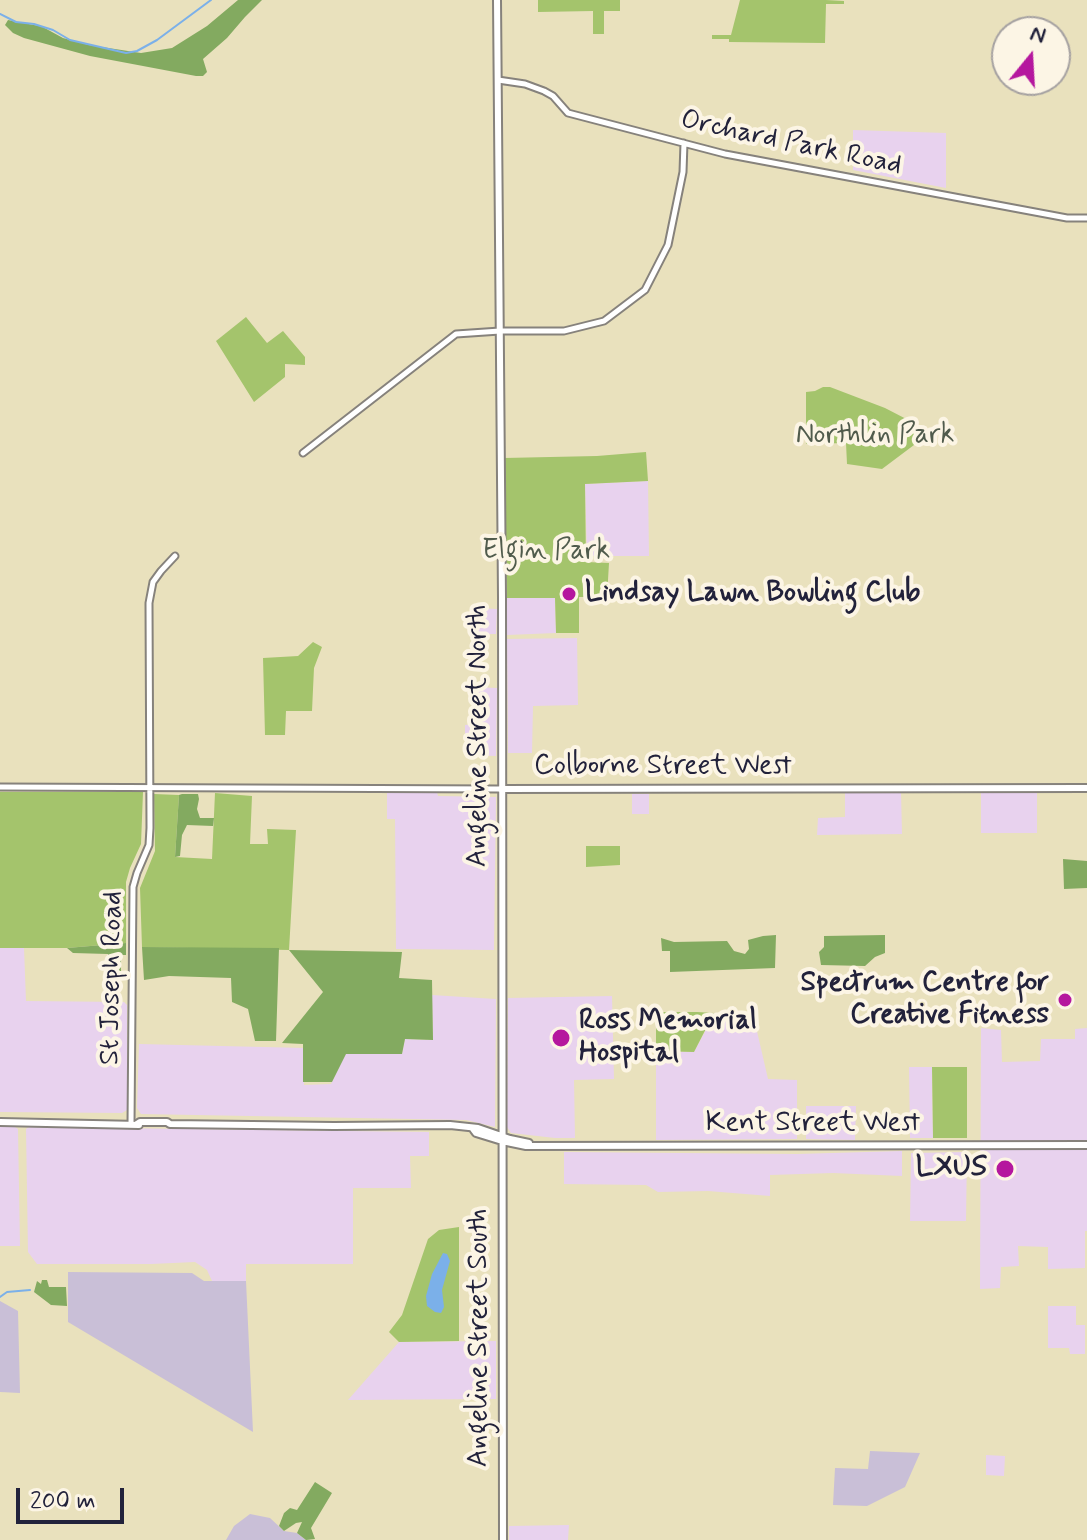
<!DOCTYPE html>
<html>
<head>
<meta charset="utf-8">
<style>
  body { margin:0 }
  #map { position:relative; width:1087px; height:1540px; overflow:hidden; background:#e9e1bd; font-family:Mynerve,sans-serif }
  canvas { display:block }
  .north { position:absolute; left:991px; top:16px; width:80px; height:80px; box-sizing:border-box; background:#fcf5e5; border:2px solid #a5a1a1; border-radius:50%; rotate:18deg; font-size:22px; font-weight:700; line-height:32px; text-align:center; color:#22223b }
  .north::after { content:''; display:block; margin:auto; width:28px; height:36px; background:#b5179e; clip-path:polygon(50% 0,100% 100%,50% 72%,0 100%) }
  .scale { position:absolute; left:16px; top:1488px; width:108px; height:36px; box-sizing:border-box; border:4px solid #22223b; border-top:0; padding-left:10px; font-size:24px; line-height:28px; white-space:nowrap; color:#22223b; -webkit-text-stroke:6px #fcf5e5; paint-order:stroke }
</style>
</head>
<body>
<div id="map">
<canvas width="1087" height="1540"></canvas>
<div class="north">N</div>
<div class="scale">200 m</div>
</div>
<script>
const g = document.querySelector('canvas').getContext('2d');
g.lineJoin = 'round';
function fillPath(path, color) {
  g.fillStyle = color;
  g.fill(path, 'evenodd');
}
function poly(rows) {
  const path = new Path2D();
  for (const r of rows) {
    path.moveTo(r[0], r[1]);
    for (let i = 2; i < r.length; i += 2) path.lineTo(r[i], r[i + 1]);
  }
  return path;
}
function strokePath(path, color, width, dash) {
  g.strokeStyle = color;
  g.lineWidth = width;
  g.lineCap = dash ? 'butt' : 'round';
  g.setLineDash(dash || []);
  g.stroke(path);
}
function label(font, color, halo, rows, align = 'center') {
  g.font = font + ' Mynerve,sans-serif';
  g.lineWidth = 8;
  g.setLineDash([]);
  g.textBaseline = 'middle';
  g.strokeStyle = halo;
  g.fillStyle = color;
  for (const [text, x, y, turn = 0] of rows) {
    g.save();
    g.translate(x, y);
    g.rotate((+turn || 0) * Math.PI / 180);
    g.textAlign = isNaN(turn) ? turn : align;
    if (halo) g.strokeText(text, 0, 0);
    g.fillText(text, 0, 0);
    g.restore();
  }
}
fillPath(poly([
  [853,130,946,133,946,188,853,170],
  [648,481,649,556,587,556,585,484],
  [507,598,555,598,556,633,507,635],
  [475,608,497,609,496,634,475,634],
  [577,638,578,705,533,706,532,753,508,753,507,639],
  [474,687,497,688,496,756,465,755,465,725,474,724],
  [437,792,438,796,496,797,494,950,396,949,395,819,387,819,387,793],
  [845,792,901,792,902,834,817,835,818,818,845,817],
  [981,793,1037,793,1037,833,981,833],
  [632,794,649,794,649,814,632,814],
  [0,948,24,948,26,1001,124,1002,127,1005,127,1110,122,1113,0,1112],
  [432,995,496,999,495,1127,466,1120,141,1114,137,1108,139,1044,305,1048,304,1085,331,1084,345,1054,402,1054,405,1039,433,1040],
  [612,996,614,1079,574,1080,575,1138,555,1138,511,1133,507,1127,508,998],
  [715,1013,753,1014,768,1079,797,1080,797,1139,656,1140,656,1051,694,1052],
  [981,1028,1001,1030,1002,1062,1040,1061,1041,1039,1075,1039,1075,1029,1087,1028,1087,1231,1085,1231,1085,1268,1048,1269,1048,1247,1018,1246,1019,1266,1001,1267,1000,1288,980,1289],
  [909,1067,932,1067,933,1138,910,1138],
  [806,1106,856,1106,855,1140,806,1139],
  [0,1127,15,1127,18,1129,20,1246,0,1246],
  [29,1127,429,1132,429,1156,410,1156,411,1188,353,1188,353,1264,246,1264,246,1281,212,1281,207,1270,195,1262,151,1264,37,1264,28,1252,26,1129],
  [902,1151,902,1176,833,1173,770,1175,770,1196,708,1191,658,1192,646,1185,564,1184,564,1152,797,1154],
  [967,1152,966,1221,910,1221,911,1153],
  [1048,1306,1076,1306,1076,1325,1085,1325,1085,1354,1070,1354,1069,1348,1048,1348],
  [496,1341,496,1399,348,1400,399,1342],
  [986,1455,1005,1456,1004,1476,986,1475],
  [569,1525,568,1540,509,1540,509,1526]
]), '#e8d2ee');
fillPath(poly([
  [68,1272,192,1273,204,1281,246,1281,253,1432,68,1322],
  [0,1301,18,1311,20,1393,0,1392],
  [870,1451,920,1453,905,1487,867,1506,833,1505,835,1468,868,1469],
  [250,1514,270,1518,284,1531,297,1533,306,1540,226,1540,234,1526]
]), '#c9bfd7');
fillPath(poly([
  [538,0,620,0,620,11,604,11,604,34,593,34,593,11,538,12],
  [740,0,826,0,844,1,844,4,826,4,825,43,729,42,729,39,712,39,712,35,731,35],
  [246,317,267,343,283,331,305,357,305,365,285,364,285,377,254,402,216,341],
  [823,387,830,387,885,408,914,423,914,445,882,469,847,464,846,443,806,444,806,392,815,391],
  [646,452,648,481,585,484,586,562,609,563,607,597,579,597,579,633,556,633,555,598,507,598,504,458,597,456],
  [313,642,322,647,314,668,312,711,286,711,285,735,265,735,263,658,298,656],
  [0,792,143,792,141,844,130,868,126,882,126,943,67,948,0,948],
  [215,793,252,796,250,844,268,844,267,829,296,830,289,950,142,947,140,888,155,851,154,794,179,795,175,857,212,859],
  [586,846,620,846,620,865,586,867],
  [656,1012,697,1012,714,1013,694,1052,656,1051],
  [932,1067,967,1067,967,1138,933,1138],
  [459,1227,459,1341,399,1342,389,1332,402,1315,428,1239,439,1230]
]), '#a4c46c');
fillPath(poly([
  [238,0,262,0,245,17,227,38,203,59,207,72,203,76,196,76,90,56,24,38,13,33,5,25,8,20,34,25,41,26,63,38,89,45,141,53,172,48,207,26],
  [182,794,198,794,199,799,197,809,200,818,214,818,213,826,187,825,182,835,180,856,175,857,179,795],
  [1063,859,1087,861,1087,888,1064,889],
  [776,935,775,968,670,972,670,951,662,951,661,938,674,942,727,941,734,951,745,954,749,949,748,940,763,936],
  [885,935,885,953,875,957,865,966,821,965,819,952,824,947,824,936],
  [126,943,126,955,121,955,121,984,110,986,108,954,73,953,67,948],
  [142,947,279,948,276,1041,255,1041,248,1009,232,1002,231,978,169,976,144,980],
  [289,950,402,952,399,978,432,980,433,1040,405,1039,402,1054,346,1054,332,1082,303,1082,303,1044,282,1043,323,992],
  [42,1280,47,1280,49,1287,66,1287,67,1306,51,1305,34,1292,37,1281,41,1284],
  [315,1482,332,1493,311,1528,315,1539,306,1540,297,1533,302,1522,296,1523,284,1531,279,1526,284,1513,290,1508,297,1510]
]), '#83aa60');
fillPath(poly([
  [443,1253,447,1254,450,1261,442,1290,444,1307,441,1313,435,1312,427,1306,426,1296,432,1274]
]), '#7bb0e9');
strokePath(poly([
  [0,14,16,22,34,24,53,30,70,40,126,53,137,51,157,40,211,0],
  [0,1297,7,1292,30,1290]
]), '#7bb0e9', 2);
const tertiary = poly([
  [498,80,525,84,544,91,553,96,568,113,725,154,1067,218,1087,218],
  [303,453,456,334,500,331,564,331,604,321,645,290,668,245,683,172,684,143],
  [0,787,501,789],
  [131,1124,133,887,137,873,149,845,150,828,149,603,153,582,161,571,175,556]
]);
const secondary = poly([
  [497,0,502,597,503,1540],
  [501,789,1087,788],
  [0,1122,139,1125],
  [137,1124,140,1122,167,1122,170,1124,334,1126,450,1125,478,1128,510,1139,529,1143],
  [473,1129,476,1133,502,1141,526,1146,1087,1145]
]);
strokePath(tertiary, '#86827c', 9);
strokePath(secondary, '#86827c', 10);
strokePath(tertiary, '#fff', 5);
strokePath(secondary, '#fff', 6);
for (const [x, y, r, color] of [
  [569,594,8,"#b5179e"],
  [1065,1000,8,"#b5179e"],
  [561,1038,10,"#b5179e"],
  [1005,1169,10,"#b5179e"]
]) {
  const dot = new Path2D();
  dot.arc(x, y, r, 0, 2 * Math.PI);
  g.fillStyle = color;
  g.fill(dot);
  strokePath(dot, '#fcf5e5', 3);
}
label('28px', '#22223b', '#fcf5e5', [
  ["Orchard Park Road",791,144,12],
  ["Angeline Street North",479,736,-90],
  ["Colborne Street West",663,767],
  ["St Joseph Road",113,978,-89],
  ["Kent Street West",813,1124],
  ["Angeline Street South",480,1338,-90]
]);
label('28px', '#505b4c', '#fcf5e5', [
  ["Northlin Park",875,436],
  ["Elgin Park",546,552]
]);
label('bold 28px', '#22223b', '#fcf5e5', [
  ["Lindsay Lawn Bowling Club",585,594],
  ["Spectrum Centre for",1049,984,"right"],
  ["Creative Fitness",1049,1016,"right"],
  ["Ross Memorial",579,1022],
  ["Hospital",579,1054],
  ["LXUS",987,1169,"right"]
], 'left');
</script>
</body>
</html>
